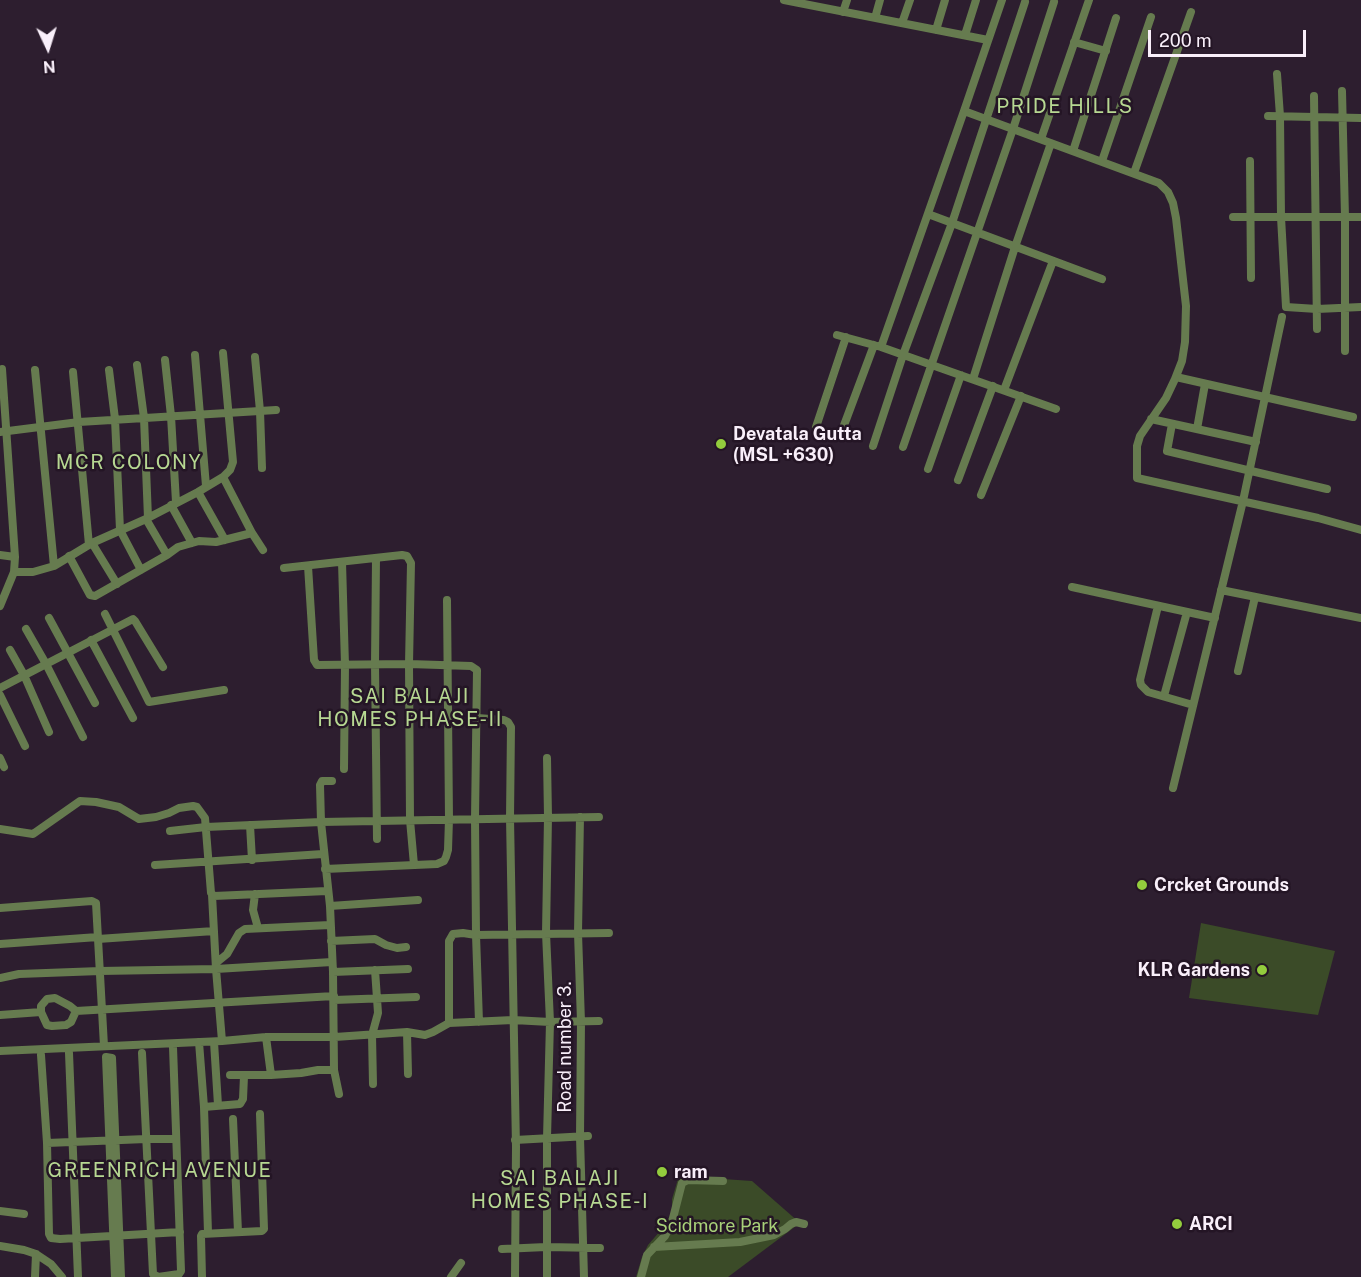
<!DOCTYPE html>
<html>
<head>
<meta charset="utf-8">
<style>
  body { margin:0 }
  #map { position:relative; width:1361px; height:1277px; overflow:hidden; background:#2d1e2f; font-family:"Public Sans",sans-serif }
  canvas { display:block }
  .north { position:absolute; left:18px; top:18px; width:60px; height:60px; -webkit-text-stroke:4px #241525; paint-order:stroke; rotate:176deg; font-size:16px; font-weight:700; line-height:24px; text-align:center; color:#f9effa }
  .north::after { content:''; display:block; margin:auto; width:21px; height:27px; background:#f9effa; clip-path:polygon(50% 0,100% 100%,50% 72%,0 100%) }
  .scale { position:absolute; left:1148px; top:30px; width:158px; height:27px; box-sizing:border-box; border:3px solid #f9effa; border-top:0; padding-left:8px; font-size:18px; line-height:21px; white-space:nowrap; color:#f9effa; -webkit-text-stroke:4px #241525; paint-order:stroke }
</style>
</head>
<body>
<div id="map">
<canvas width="1361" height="1277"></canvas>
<div class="north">N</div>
<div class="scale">200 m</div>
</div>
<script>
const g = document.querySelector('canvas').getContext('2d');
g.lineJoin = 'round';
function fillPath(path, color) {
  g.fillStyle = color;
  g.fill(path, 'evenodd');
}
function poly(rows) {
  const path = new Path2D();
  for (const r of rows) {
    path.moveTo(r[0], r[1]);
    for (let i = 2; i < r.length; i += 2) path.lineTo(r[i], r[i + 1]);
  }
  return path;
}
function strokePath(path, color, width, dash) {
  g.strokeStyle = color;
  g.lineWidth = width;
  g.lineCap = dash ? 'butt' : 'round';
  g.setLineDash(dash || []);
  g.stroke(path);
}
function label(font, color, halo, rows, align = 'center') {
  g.font = font + ' "Public Sans",sans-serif';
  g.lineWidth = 5;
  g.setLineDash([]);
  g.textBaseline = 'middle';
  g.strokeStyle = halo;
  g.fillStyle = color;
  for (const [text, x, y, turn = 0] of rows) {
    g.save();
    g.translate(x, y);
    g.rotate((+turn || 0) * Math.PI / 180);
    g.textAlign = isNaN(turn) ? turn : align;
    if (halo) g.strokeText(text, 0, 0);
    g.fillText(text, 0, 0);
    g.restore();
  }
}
fillPath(poly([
  [1201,923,1335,951,1318,1015,1189,998],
  [678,1179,723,1179,752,1181,800,1223,728,1277,636,1277,642,1257,648,1245,661,1230,672,1213,672,1199]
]), '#3b4b28');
strokePath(poly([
  [784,0,988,40],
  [1002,0,964,111,1159,183,1168,192,1173,203,1176,218,1186,306,1185,342,1182,361,1175,379,1166,398,1140,436,1137,446,1137,478,1318,518,1361,530],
  [843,12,847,0],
  [875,18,880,0],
  [902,23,910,0],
  [936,30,945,0],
  [965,35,976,0],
  [1074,42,1106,51],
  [1277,74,1280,116,1281,217,1286,307,1317,309,1361,307],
  [1342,91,1345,217,1345,351],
  [1314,96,1317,329],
  [1268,116,1361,118],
  [1041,139,1089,0],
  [1073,151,1116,18],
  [1102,161,1151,17],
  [1250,161,1251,278],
  [1134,173,1191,12],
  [928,214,1102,279],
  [1233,217,1361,217],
  [837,335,881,347,1056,409],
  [881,347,964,111],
  [195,355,206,486],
  [255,357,260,411,262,468],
  [165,360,171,416,176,502],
  [137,365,144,418,148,518],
  [35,370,54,566],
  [109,370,115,419,120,530,141,570],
  [73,372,89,545],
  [1176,377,1353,417],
  [973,379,1015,247,1051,143],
  [1004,390,1053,261],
  [1151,419,1256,442],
  [1172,424,1167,451,1327,489],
  [816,427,846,337],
  [1197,429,1205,384],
  [0,432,79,422,276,410],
  [840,436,874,345],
  [873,446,903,355,952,223,1025,2],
  [903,447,1013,129,1054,2],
  [928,469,961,375],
  [223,477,252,533,263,550],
  [958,480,993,386],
  [198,492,225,540],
  [981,495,1021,396],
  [171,505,192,543],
  [146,519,167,555],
  [92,543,117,584],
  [0,555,15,557],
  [69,556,90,595,95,596,167,555,178,547,199,541,216,542,252,533],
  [376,558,375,664,377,839],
  [342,562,345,665,344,769],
  [308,566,314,660,317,665,409,664,471,666,477,670,475,819,476,935,479,1022],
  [284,568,402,555,407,556,411,563,409,664,410,820,414,865],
  [14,572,33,572,54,566,92,543,146,519,198,492,223,477,230,470,233,462,223,353],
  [1072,587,1215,618],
  [1221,590,1361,618],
  [0,606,14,572,15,557,2,369],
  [1158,606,1140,680,1141,685,1148,692,1193,705],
  [105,614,149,702,224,690],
  [49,618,95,703],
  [26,629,46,664,83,737],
  [91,640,133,718],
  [10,650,24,675,49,732],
  [1238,671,1255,597],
  [0,688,133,619,135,621,163,667],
  [0,695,25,746],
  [1164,696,1187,612],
  [477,718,504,720,508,722,511,727,510,818,516,1147,515,1277],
  [0,758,4,767],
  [547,758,548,817,546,933,550,1022,547,1138,547,1277],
  [332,781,322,781,320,785,321,822,330,906,333,972,334,1070,339,1094],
  [1173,788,1243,501,1282,317],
  [580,817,578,933,581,1022,580,1137,584,1277],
  [250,825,252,860],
  [0,829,33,834,80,801,96,802,119,807,139,819,156,817,169,813,179,808,193,806,197,807,205,818,211,893,214,896,327,891],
  [170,831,206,827,321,822,599,817],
  [155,865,323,854],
  [325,869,437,864,444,861,446,857,448,850,449,819,447,600],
  [255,894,253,910,258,928],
  [212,895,216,969,222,1041],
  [330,906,418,900],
  [0,908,92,901,96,903,104,1046],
  [98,939,214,931],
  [331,941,375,939,386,945,397,948,406,947],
  [0,944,98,937],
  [216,963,227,954,239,933,245,929,330,925],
  [333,972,408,969],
  [0,978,19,974,100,971,216,969,332,962],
  [334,1000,416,997],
  [41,1012,47,1025,52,1026,66,1025,71,1022,76,1011],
  [0,1015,41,1012,41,1006,47,999,55,998,70,1006,76,1011,334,996],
  [449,1023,449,941,453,934,463,933,476,935,609,933],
  [407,1032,408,1074],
  [266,1037,271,1075,301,1073,318,1070,334,1070],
  [199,1042,204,1107,208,1233],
  [214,1042,218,1105],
  [0,1051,222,1041,266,1037,335,1037,407,1032,425,1035,433,1032,449,1023,513,1020,550,1022,599,1021],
  [69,1053,78,1277],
  [142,1053,153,1274,158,1277,179,1274,181,1271,173,1047],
  [41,1055,47,1143,49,1234,51,1238,60,1239,180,1232],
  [230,1075,271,1075],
  [373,1084,372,1035,378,1013,375,970],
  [204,1107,240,1104,243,1099,244,1076],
  [233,1119,238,1232],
  [515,1140,588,1136],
  [47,1143,146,1139,176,1139],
  [0,1211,24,1214],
  [0,1246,24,1250,36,1254,51,1264,62,1277],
  [654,1247,740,1242,774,1235,785,1229,791,1224,796,1222,804,1224],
  [502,1249,546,1247,600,1248],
  [35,1277,36,1254],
  [115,1277,106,1057,112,1058,121,1277],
  [202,1277,201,1236,202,1234,262,1231,264,1229,260,1114],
  [451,1277,461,1263],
  [641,1277,647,1255,665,1236,672,1222,682,1183,688,1180,723,1181]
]), '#667b4f', 8);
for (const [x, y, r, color] of [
  [721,444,6,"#93cc3d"],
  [1142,885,6,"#93cc3d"],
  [1262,970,6,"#93cc3d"],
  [662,1172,6,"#93cc3d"],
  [1177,1224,6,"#93cc3d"]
]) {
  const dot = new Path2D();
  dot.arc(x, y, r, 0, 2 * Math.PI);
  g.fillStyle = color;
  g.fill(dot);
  strokePath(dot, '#241525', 2);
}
label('bold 18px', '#f9effa', '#241525', [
  ["Devatala Gutta",733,434],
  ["(MSL +630)",733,455],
  ["Crcket Grounds",1154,885],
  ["KLR Gardens",1250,970,"right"],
  ["ram",674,1172],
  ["ARCI",1189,1224]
], 'left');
label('18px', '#f9effa', '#241525', [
  ["Road number 3.",565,1047,-90]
]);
label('18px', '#a8d179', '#241525', [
  ["Scidmore Park",717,1226]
]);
g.letterSpacing = '1.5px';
label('20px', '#b7d892', '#241525', [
  ["PRIDE HILLS",1065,107],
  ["MCR COLONY",129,463],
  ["SAI BALAJI",410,697],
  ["HOMES PHASE-II",410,720],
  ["GREENRICH AVENUE",160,1171],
  ["SAI BALAJI",560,1179],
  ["HOMES PHASE-I",560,1202]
]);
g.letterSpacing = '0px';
</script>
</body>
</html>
